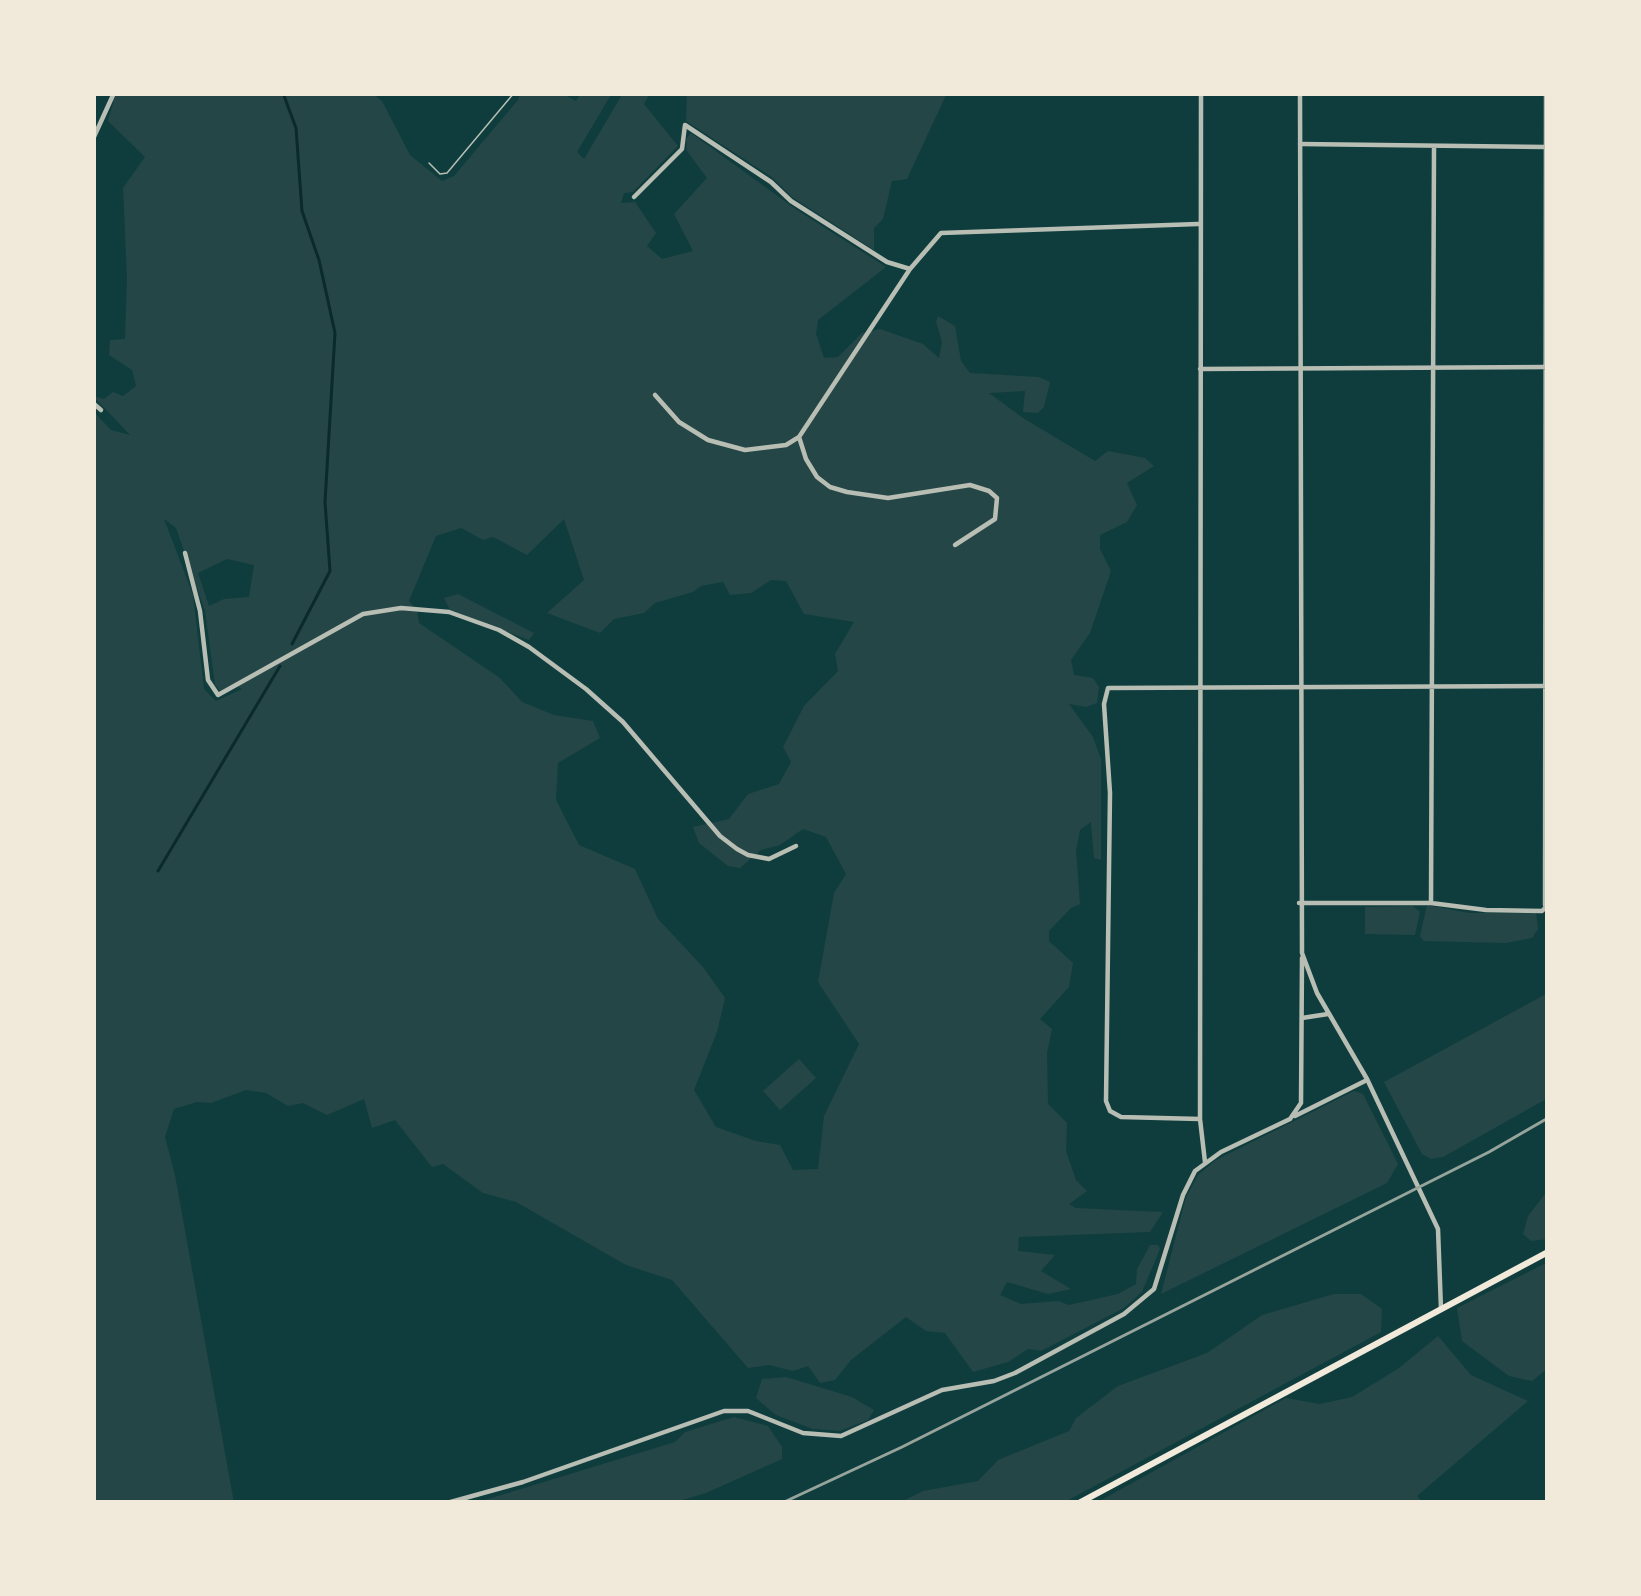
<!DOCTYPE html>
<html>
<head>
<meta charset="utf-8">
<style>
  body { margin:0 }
  #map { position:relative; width:1641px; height:1596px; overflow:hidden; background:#0f3d3e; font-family:Raleway,sans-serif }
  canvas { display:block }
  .frame { position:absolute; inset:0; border:96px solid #f1e9da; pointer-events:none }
</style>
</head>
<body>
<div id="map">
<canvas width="1641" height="1596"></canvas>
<div class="frame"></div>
</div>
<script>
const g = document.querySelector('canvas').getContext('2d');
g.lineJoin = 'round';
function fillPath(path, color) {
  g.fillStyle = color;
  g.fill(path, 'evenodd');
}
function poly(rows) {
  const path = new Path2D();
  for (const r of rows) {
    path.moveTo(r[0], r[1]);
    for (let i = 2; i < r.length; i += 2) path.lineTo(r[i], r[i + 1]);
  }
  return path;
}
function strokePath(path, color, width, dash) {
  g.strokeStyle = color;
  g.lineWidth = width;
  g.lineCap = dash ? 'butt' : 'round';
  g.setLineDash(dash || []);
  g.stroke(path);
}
fillPath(poly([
  [116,93,372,93,382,101,410,155,442,181,454,176,518,100,520,93,561,93,576,101,581,93,612,93,577,152,584,159,623,93,650,93,644,104,678,146,633,192,624,193,621,203,635,202,656,233,647,246,662,259,693,251,674,214,707,178,687,151,686,139,691,133,794,208,886,267,818,320,816,334,824,358,838,357,862,333,880,329,923,344,939,358,942,342,936,322,938,316,955,326,961,361,970,373,1039,377,1050,382,1044,407,1038,413,1023,412,1025,391,989,393,1023,418,1095,461,1108,451,1145,458,1154,466,1127,483,1137,505,1127,522,1100,535,1100,549,1111,571,1090,633,1071,660,1074,675,1093,678,1099,687,1097,703,1086,707,1069,704,1093,737,1101,759,1101,860,1094,858,1091,822,1080,830,1076,850,1080,904,1071,908,1049,931,1049,941,1073,963,1069,987,1040,1019,1052,1029,1047,1053,1048,1104,1067,1123,1066,1151,1076,1180,1087,1191,1069,1204,1076,1208,1163,1212,1150,1232,1019,1237,1018,1251,1055,1255,1041,1271,1071,1289,1048,1294,1007,1282,1000,1295,1021,1304,1058,1301,1069,1305,1118,1294,1136,1284,1137,1269,1150,1245,1158,1245,1160,1249,1142,1292,1124,1308,1041,1351,1028,1349,1008,1362,973,1372,945,1333,926,1331,906,1317,851,1360,835,1380,820,1383,808,1366,793,1371,769,1365,748,1368,672,1280,626,1265,516,1202,483,1193,443,1164,432,1167,395,1120,372,1128,364,1099,327,1115,303,1103,288,1106,266,1093,246,1090,211,1103,197,1102,174,1109,165,1137,175,1175,234,1503,93,1503,93,411,111,430,130,435,93,396,104,399,113,392,123,396,136,386,132,370,109,355,110,340,125,339,127,278,123,188,145,157,108,121],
  [164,519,176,528,205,611,215,685,220,691,234,684,242,689,216,701,204,689,193,595],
  [564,519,584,580,547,613,600,633,614,619,644,613,655,603,693,592,701,586,723,582,730,595,751,593,771,580,786,581,804,614,854,622,835,654,838,671,804,706,783,747,791,762,779,784,748,794,729,819,693,827,699,843,728,866,740,868,761,850,780,845,803,829,826,837,846,874,834,893,818,982,859,1044,824,1116,818,1169,793,1170,780,1145,756,1141,716,1127,694,1090,717,1032,725,998,703,967,658,919,635,869,579,845,556,800,558,763,600,738,593,721,554,715,522,702,500,678,419,623,417,611,409,601,436,536,461,528,483,540,493,537,527,555],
  [227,559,254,565,249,597,224,599,209,606,198,573],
  [687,93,947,93,907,179,892,181,883,219,874,228,874,250,792,197,773,178,686,121],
  [458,594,534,633,529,640,450,610,444,598],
  [1427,905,1469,913,1536,913,1538,929,1532,938,1506,943,1424,941,1420,936],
  [1413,906,1420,912,1415,935,1365,934,1365,907],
  [1548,993,1548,1098,1443,1157,1431,1159,1422,1154,1384,1082],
  [799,1059,816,1078,780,1110,763,1091],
  [1354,1091,1363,1094,1398,1164,1387,1183,1161,1294,1186,1197,1198,1175,1216,1160],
  [1548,1190,1548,1239,1531,1241,1523,1234,1528,1216],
  [1548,1262,1548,1368,1532,1381,1509,1376,1462,1341,1457,1308],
  [1334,1294,1361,1294,1382,1309,1381,1332,1063,1503,899,1503,923,1491,978,1481,998,1460,1069,1431,1076,1418,1118,1386,1207,1353,1262,1315],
  [1438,1336,1471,1375,1528,1401,1417,1496,1423,1503,1096,1503,1286,1398,1320,1404,1352,1397,1399,1368],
  [786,1377,852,1397,874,1410,868,1420,840,1431,813,1429,776,1415,756,1398,762,1379],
  [734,1417,768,1426,782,1447,782,1459,706,1493,672,1503,475,1503,675,1442,685,1432]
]), '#244646');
strokePath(poly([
  [283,93,296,128,302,211,319,260,335,333,325,502,330,571,292,644],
  [158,871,280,666]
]), '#0a2a2b', 3);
strokePath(poly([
  [429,163,440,174,447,173,514,93]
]), '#b8beb3', 1.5);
strokePath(poly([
  [1201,93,1200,1119,1205,1162],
  [93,139,114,93],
  [1300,144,1545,147],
  [634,197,682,149,685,125,771,182,791,201,887,262,910,269],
  [1200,369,1548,367],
  [655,395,679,422,708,440,745,450,786,445,799,437,910,269,941,233,1198,224],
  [93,403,101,410],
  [799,437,806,459,817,477,830,487,847,492,888,498,970,485,989,491,997,498,995,519,955,545],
  [185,553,200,611,208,680,218,695,363,614,401,608,449,612,499,630,529,647,586,689,623,722,720,836,737,849,748,855,769,859,796,846],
  [1299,903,1431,903,1486,910,1542,911,1548,905],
  [1431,903,1434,147],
  [1545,905,1546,93],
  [1302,1018,1328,1014],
  [1200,1119,1121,1117,1110,1111,1106,1101,1110,793,1104,704,1108,688,1548,686]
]), '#b8beb3', 4.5);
strokePath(poly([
  [1300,93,1302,953,1317,993,1367,1079,1438,1229,1441,1309],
  [1295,1116,1365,1081],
  [447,1503,523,1482,724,1411,748,1411,803,1433,841,1436,942,1390,994,1381,1015,1373,1124,1314,1154,1289,1183,1195,1195,1171,1221,1152,1290,1119,1301,1103,1302,958]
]), '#b8beb3', 4.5);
strokePath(poly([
  [1079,1503,1548,1252]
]), '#f1e9da', 6);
strokePath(poly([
  [782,1503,902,1447,1489,1152,1548,1118]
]), '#97a49c', 3);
</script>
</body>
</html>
